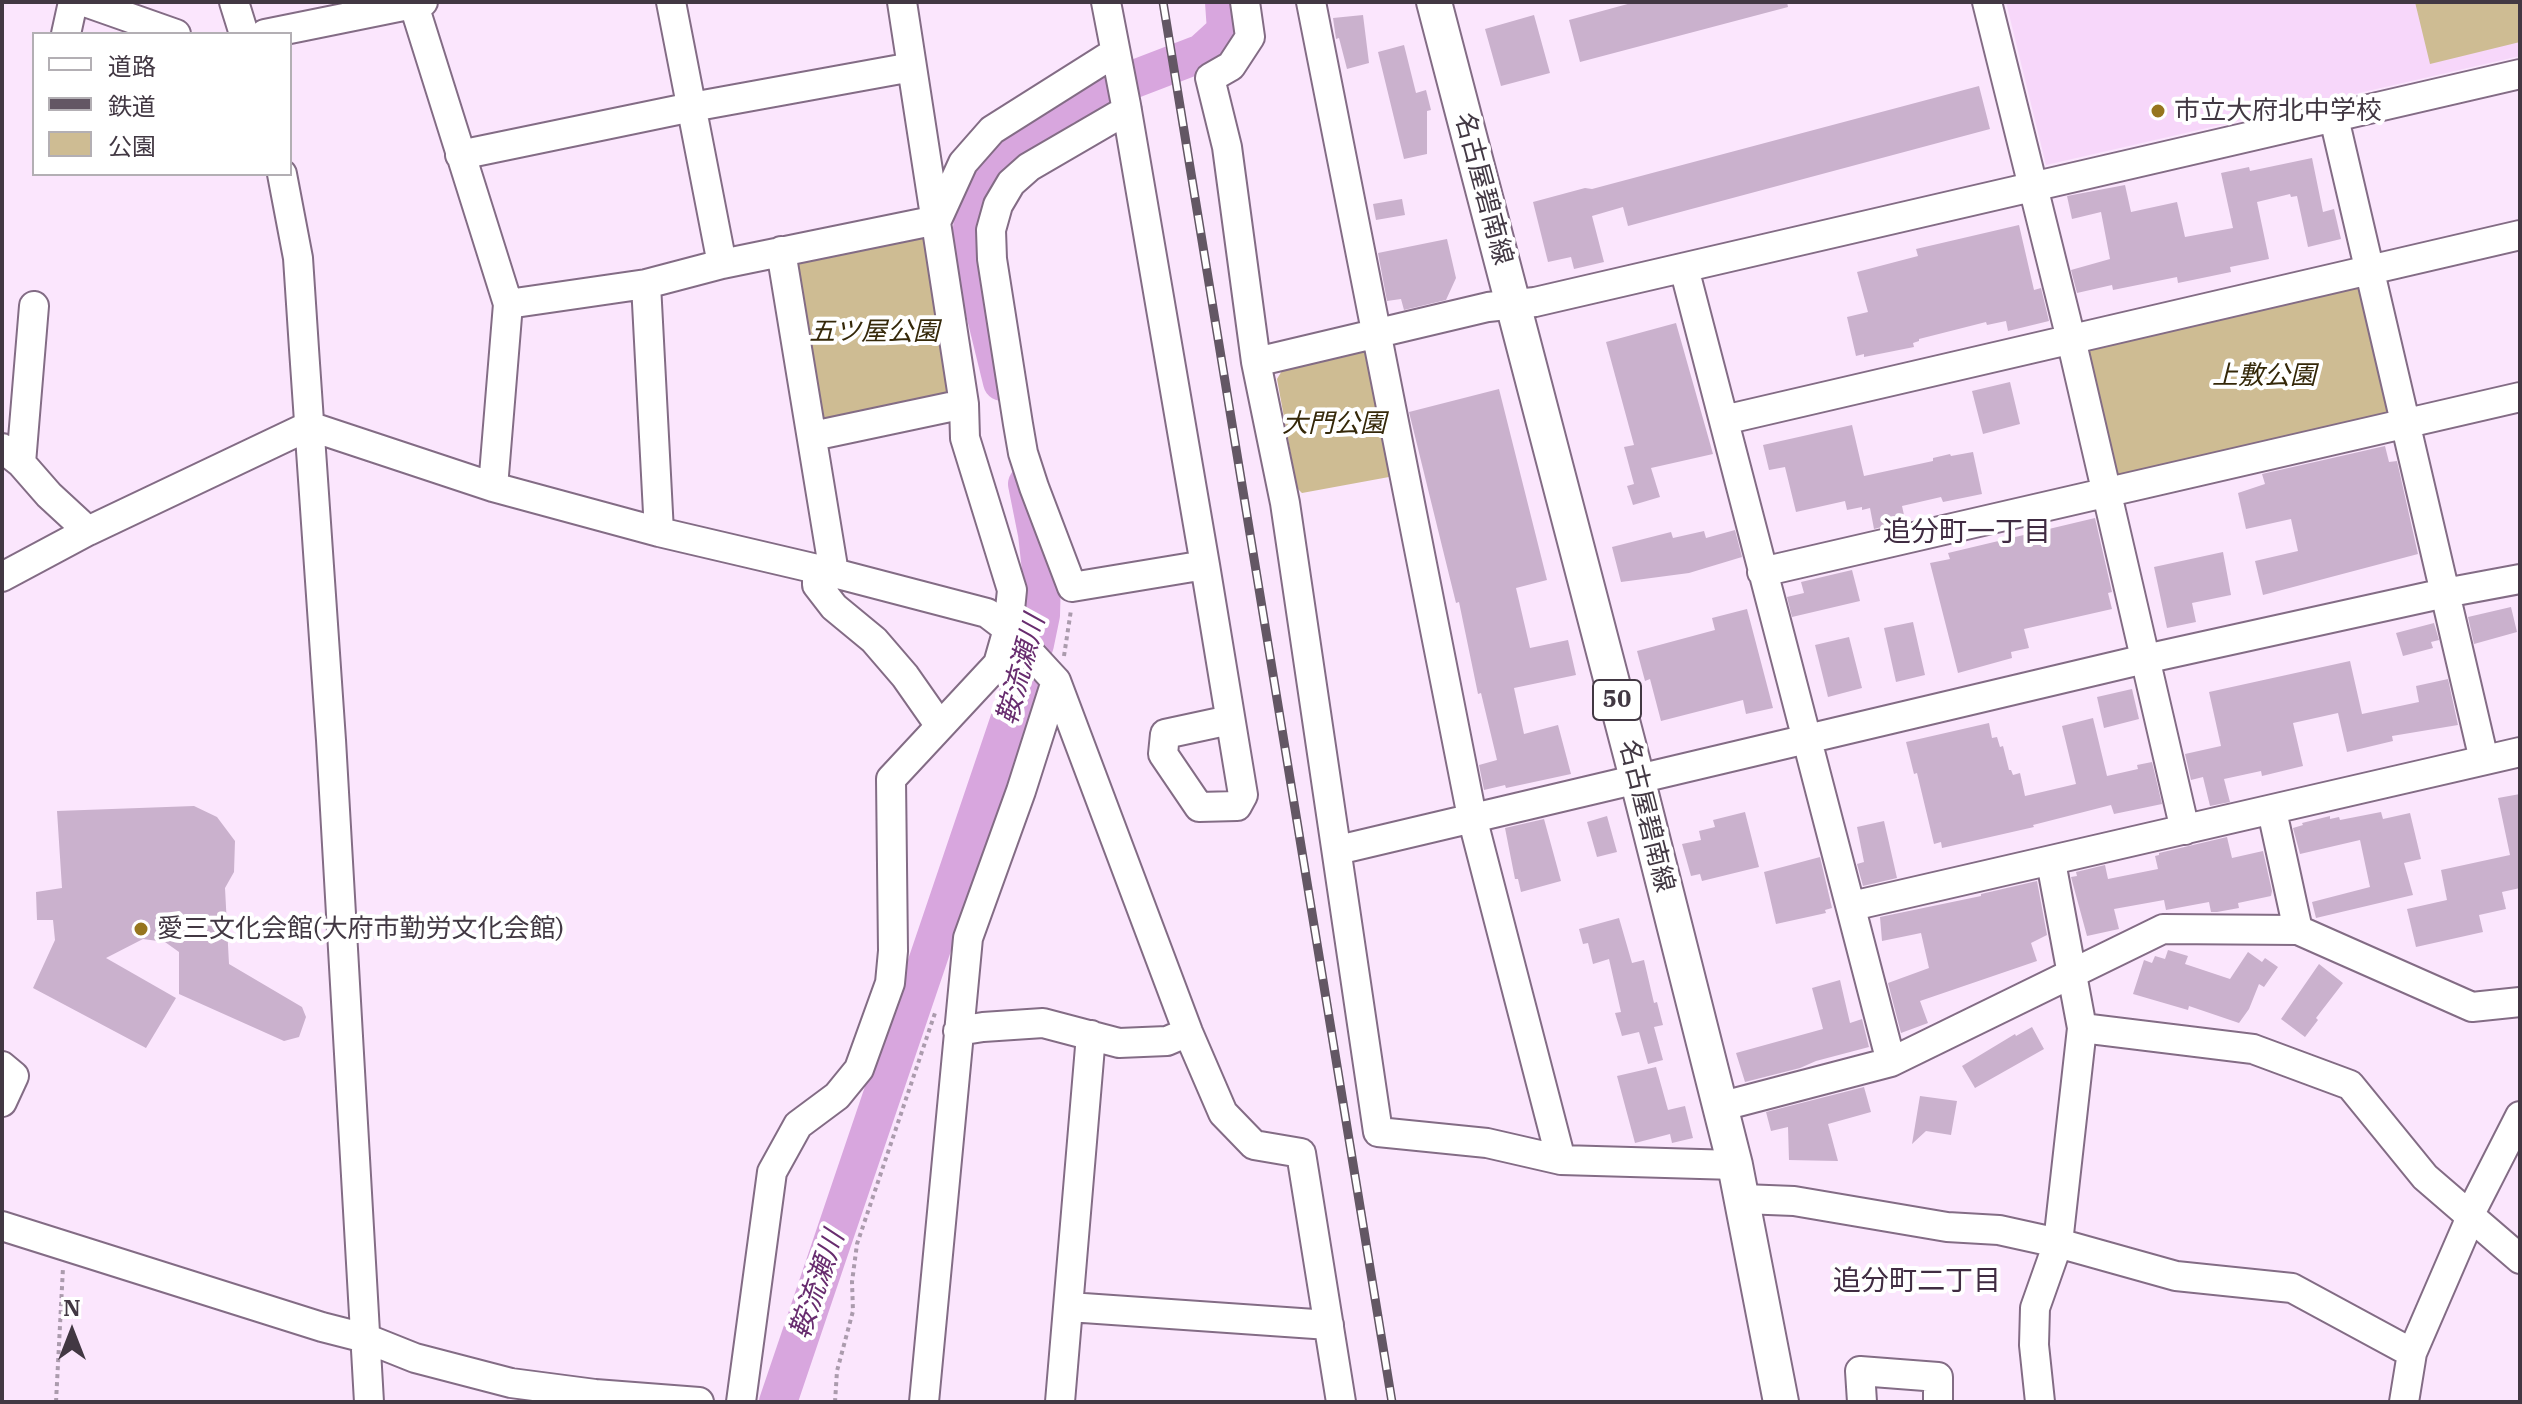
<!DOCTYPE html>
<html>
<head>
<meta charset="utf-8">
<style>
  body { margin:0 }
  #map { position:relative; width:2522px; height:1404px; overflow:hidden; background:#fbe6fd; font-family:"IBM Plex Serif","Noto Sans JP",serif }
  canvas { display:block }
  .frame { position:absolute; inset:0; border:4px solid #423843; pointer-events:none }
  .legend { position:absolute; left:32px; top:32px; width:260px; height:144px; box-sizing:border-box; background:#fff; border:2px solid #b3afb4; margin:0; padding:10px 14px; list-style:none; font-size:24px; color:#423843 }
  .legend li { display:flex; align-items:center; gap:16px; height:40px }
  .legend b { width:40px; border:2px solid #b3afb4 }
  .north { position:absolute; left:32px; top:1292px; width:80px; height:80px; -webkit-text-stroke:6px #fff; paint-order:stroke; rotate:0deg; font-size:22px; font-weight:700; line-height:32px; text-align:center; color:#423843 }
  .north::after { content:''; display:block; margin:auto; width:28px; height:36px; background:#423843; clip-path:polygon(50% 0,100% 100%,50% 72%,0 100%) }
</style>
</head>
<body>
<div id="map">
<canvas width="2522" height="1404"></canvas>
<div class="frame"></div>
<ul class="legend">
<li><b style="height:10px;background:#fff"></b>道路</li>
<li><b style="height:10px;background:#635764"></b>鉄道</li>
<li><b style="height:22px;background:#cebc93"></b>公園</li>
</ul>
<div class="north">N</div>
</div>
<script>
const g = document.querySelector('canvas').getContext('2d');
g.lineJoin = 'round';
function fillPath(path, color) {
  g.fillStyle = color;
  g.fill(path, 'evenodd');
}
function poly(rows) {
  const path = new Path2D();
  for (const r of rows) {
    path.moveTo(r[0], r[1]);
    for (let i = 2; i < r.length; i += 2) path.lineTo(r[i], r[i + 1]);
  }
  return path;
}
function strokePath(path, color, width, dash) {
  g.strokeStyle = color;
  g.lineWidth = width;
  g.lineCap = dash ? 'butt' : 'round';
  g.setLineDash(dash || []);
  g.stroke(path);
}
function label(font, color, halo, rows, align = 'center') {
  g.font = font + ' "IBM Plex Serif","Noto Sans JP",serif';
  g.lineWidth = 8;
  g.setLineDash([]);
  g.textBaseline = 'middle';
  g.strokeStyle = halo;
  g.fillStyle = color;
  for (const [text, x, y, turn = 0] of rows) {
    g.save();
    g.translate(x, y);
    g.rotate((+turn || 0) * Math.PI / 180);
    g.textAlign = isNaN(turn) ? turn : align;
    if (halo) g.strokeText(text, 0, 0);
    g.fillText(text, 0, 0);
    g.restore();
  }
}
fillPath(poly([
  [2006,2,2520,2,2520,56,2046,165]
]), '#f7d7fa');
fillPath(poly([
  [2415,2,2520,2,2520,42,2430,64],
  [929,236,952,390,949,399,825,425,819,417,793,264],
  [2355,283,2365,288,2393,410,2387,419,2120,480,2112,474,2084,353,2089,344],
  [1363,351,1371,357,1393,469,1389,477,1302,493,1297,488,1277,379,1283,369]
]), '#cebc93');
strokePath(poly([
  [1002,382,975,272,971,236,973,220,994,165,1064,106,1202,53,1226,31,1224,2],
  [778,1402,1035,644,1041,615,1042,579,1037,534,1027,484]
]), '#d8a6de', 38);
fillPath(poly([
  [1635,2,1787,2,1788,7,1580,62,1569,20],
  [1363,15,1369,63,1347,69,1339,38,1336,39,1333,18],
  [1534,15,1550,73,1501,86,1485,29],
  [1404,45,1416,93,1426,90,1431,110,1427,111,1427,154,1404,159,1378,52],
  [1979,86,1990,129,1628,226,1623,207,1592,216,1604,262,1574,269,1571,257,1548,262,1533,202,1585,188,1592,189],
  [2312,158,2323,212,2334,209,2341,239,2308,247,2297,196,2291,197,2290,194,2257,202,2269,259,2230,267,2231,272,2178,283,2177,277,2113,290,2112,285,2077,293,2071,270,2110,259,2101,212,2072,219,2067,196,2125,185,2131,212,2177,202,2185,237,2233,228,2221,173,2249,167,2250,171],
  [1402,199,1405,215,1376,220,1373,204],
  [2019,225,2034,290,2041,288,2049,321,2008,331,2006,321,1987,325,1986,322,1919,339,1919,341,1913,343,1914,347,1864,357,1864,354,1856,356,1847,317,1868,312,1857,272,1918,256,1916,249],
  [1447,239,1456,278,1446,300,1404,310,1401,299,1387,301,1378,253],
  [1676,323,1713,454,1651,468,1660,497,1633,505,1627,486,1634,484,1624,447,1634,445,1606,342],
  [2010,382,2020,424,1983,434,1972,391],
  [1499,389,1547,580,1516,588,1530,648,1568,640,1576,675,1514,688,1524,734,1558,725,1571,774,1506,788,1505,785,1484,790,1479,765,1497,760,1481,693,1478,694,1459,602,1456,603,1409,412],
  [1852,425,1864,476,1933,461,1933,458,1950,454,1951,456,1973,452,1982,494,1943,502,1941,497,1902,506,1904,515,1891,517,1893,524,1874,529,1870,508,1862,510,1862,507,1847,510,1845,501,1796,512,1785,467,1769,470,1763,445],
  [2385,446,2389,462,2397,461,2418,554,2263,595,2255,561,2298,551,2291,519,2246,529,2238,493,2265,484,2262,474],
  [2095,518,2112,592,2108,593,2112,609,2024,629,2029,648,2011,652,2012,658,1958,673,1930,563,1950,559,1948,553],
  [1735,530,1742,557,1689,573,1621,582,1612,547,1671,532,1673,538,1704,531,1706,538],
  [2223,552,2231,595,2192,603,2196,622,2167,628,2154,567],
  [1852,570,1860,601,1792,617,1787,597,1804,593,1801,582],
  [2511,607,2517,632,2474,644,2468,617],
  [1747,609,1773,708,1746,714,1743,700,1739,701,1661,721,1650,679,1645,681,1637,651,1715,630,1712,618],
  [1913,622,1925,675,1896,682,1884,628],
  [2434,623,2439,640,2431,642,2433,648,2403,656,2396,633],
  [1849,637,1862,688,1828,697,1815,645],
  [2350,661,2362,714,2419,702,2416,686,2448,679,2458,725,2392,736,2393,741,2347,752,2338,713,2293,723,2303,766,2262,776,2261,771,2224,779,2230,802,2210,806,2203,777,2191,780,2185,754,2221,746,2209,692],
  [2132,689,2139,719,2104,728,2097,697],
  [2093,718,2107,776,2138,769,2137,765,2152,762,2162,804,2114,814,2111,805,2033,825,2034,827,1942,848,1941,842,1934,844,1917,773,1914,774,1906,742,1989,723,1992,738,1997,737,2000,747,2003,746,2009,770,2011,770,2013,775,2020,773,2025,796,2076,784,2062,726],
  [2520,794,2520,888,2502,892,2506,909,2479,915,2483,932,2416,947,2407,909,2447,900,2441,870,2510,855,2498,798],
  [194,806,217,817,235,841,234,872,225,888,229,964,302,1007,306,1017,299,1037,284,1041,179,994,179,952,165,942,143,939,106,958,176,998,146,1048,33,988,55,940,53,920,37,920,36,892,62,888,57,811],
  [1745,812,1759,867,1702,881,1700,874,1691,876,1682,844,1701,840,1699,831,1715,827,1713,820],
  [2381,812,2383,819,2410,813,2421,859,2404,863,2413,895,2316,918,2312,902,2370,887,2360,840,2300,854,2293,828,2303,825,2302,823,2330,816,2330,819,2339,817,2340,820],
  [1607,816,1617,852,1597,857,1587,822],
  [1544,819,1561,881,1521,892,1518,879,1515,879,1505,828],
  [1884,821,1897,878,1863,886,1857,864,1864,862,1857,827],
  [2227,837,2232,858,2263,851,2272,891,2271,896,2238,903,2239,908,2217,912,2211,912,2209,902,2166,910,2164,900,2114,909,2119,929,2087,936,2071,877,2077,876,2076,872,2105,865,2108,879,2158,869,2155,856,2159,855,2159,853],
  [1820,857,1832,908,1825,910,1826,913,1776,924,1764,872],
  [2037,881,2047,935,2031,943,2037,961,1920,1001,1928,1023,1901,1033,1888,983,1929,968,1921,933,1882,941,1880,917,1981,896,1981,894],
  [1619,918,1632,963,1644,960,1654,1003,1657,1002,1663,1025,1654,1027,1663,1060,1648,1064,1639,1032,1622,1036,1615,1013,1621,1012,1609,959,1593,964,1588,943,1583,944,1579,929],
  [2168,950,2188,956,2185,964,2230,979,2248,952,2262,962,2265,958,2278,967,2264,987,2259,984,2249,1009,2239,1023,2189,1006,2188,1010,2133,994,2144,960,2152,963,2155,956,2165,959],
  [2319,964,2343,983,2316,1018,2318,1020,2305,1037,2281,1019],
  [1840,980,1850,1023,1862,1019,1869,1047,1816,1061,1800,1068,1745,1082,1736,1053,1823,1029,1812,988],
  [2032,1027,2044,1049,1975,1088,1962,1066,2015,1034,2016,1036],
  [1656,1067,1668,1110,1685,1106,1693,1138,1672,1143,1670,1134,1635,1143,1617,1076],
  [1864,1087,1871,1112,1828,1124,1838,1161,1789,1160,1788,1127,1771,1131,1766,1112],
  [1920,1096,1957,1101,1951,1135,1926,1131,1912,1144]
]), '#cab1cd');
const minor = poly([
  [85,2,176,34],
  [234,2,244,34],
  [413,2,508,304,493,487],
  [671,2,722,264],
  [1106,2,1126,105,1205,565,1243,795,1237,806,1199,807,1163,754,1165,734,1230,720],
  [1245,2,1250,37,1231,66,1210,78,1227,147,1256,362,1285,503,1378,1132,1487,1143,1561,1160,1735,1165],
  [1311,2,1472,817,1561,1160],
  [1987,2,2071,339,2185,830],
  [66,34,73,2],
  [265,34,423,2],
  [1127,110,1029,167,1011,183,998,205,991,230,992,259,1018,424,1023,453,1034,487,1072,587,1205,565],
  [2334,118,2484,760],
  [460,155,692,107,912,67],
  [282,174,298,258,304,349,331,740,369,1402],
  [937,220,963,163,992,130,1114,53],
  [781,251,834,573],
  [1684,268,1891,1062],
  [646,284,659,532],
  [508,304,646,284,722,264,937,220],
  [1256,362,1488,307,1535,302,2520,74],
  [1724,420,2520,235],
  [813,436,964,404],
  [2,448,21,463,49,495,88,531],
  [21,463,34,306],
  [817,569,817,585,834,607,874,640,905,676,940,726],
  [1762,572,2520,397],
  [2,577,88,531,309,426,493,487,659,532,834,573,987,613,1008,629,1056,681,1188,1032,1223,1113,1254,1145,1301,1153,1341,1402],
  [2272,811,2298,930],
  [1338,850,2145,659,2445,593,2520,579],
  [1852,906,2520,752],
  [2082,1028,2253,1049,2350,1085,2425,1177,2520,1259],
  [958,1031,983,1027,1043,1023,1119,1043,1167,1041,1188,1032],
  [2,1066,14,1076,2,1102],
  [1719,1107,1891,1062,2163,929,2298,930,2472,1007,2520,1002],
  [1743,1199,1794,1201,1947,1227,1999,1230,2058,1243,2176,1276,2292,1288,2412,1353],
  [2,1226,322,1327,365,1338,415,1358,511,1383,595,1394,699,1402],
  [1069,1307,1329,1325],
  [741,1402,772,1172,798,1125,837,1096,859,1069,890,983,893,951,891,779,998,664,1008,629,1012,590,965,438,964,404,902,2],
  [924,1402,968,938,1021,791,1056,681],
  [1060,1402,1091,1035],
  [1862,1402,1860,1371,1938,1377,1938,1402],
  [2040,1402,2034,1345,2035,1308,2058,1243,2082,1028,2051,862],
  [2404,1402,2412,1353,2467,1226,2470,1214,2520,1116]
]);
const major = poly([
  [1434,2,1637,778,1735,1165,1781,1402]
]);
strokePath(minor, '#836c85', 32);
strokePath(major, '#836c85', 38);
strokePath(poly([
  [1064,656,1071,610],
  [56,1402,63,1268],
  [835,1402,837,1371,853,1311,852,1282,857,1244,935,1013]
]), '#ab9bad', 4, [4, 4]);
strokePath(minor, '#fff', 28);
strokePath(major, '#fff', 34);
const rail = poly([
  [1163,2,1392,1402]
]);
strokePath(rail, '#635764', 9);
strokePath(rail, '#fff', 6, [18]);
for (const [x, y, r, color] of [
  [2158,111,8,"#96751e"],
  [141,929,8,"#96751e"]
]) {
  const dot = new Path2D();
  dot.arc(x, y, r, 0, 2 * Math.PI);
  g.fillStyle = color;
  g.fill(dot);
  strokePath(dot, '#fff', 3);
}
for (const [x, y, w] of [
  [1617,700,48]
]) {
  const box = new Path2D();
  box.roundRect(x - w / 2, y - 20, w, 40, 6);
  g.fillStyle = '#fff';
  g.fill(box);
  strokePath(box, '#423843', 2);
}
label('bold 24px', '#423843', null, [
  ["50",1617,700]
]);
label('26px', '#423843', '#fff', [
  ["市立大府北中学校",2174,111],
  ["愛三文化会館(大府市勤労文化会館)",157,929]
], 'left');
label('26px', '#423843', '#fff', [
  ["名古屋碧南線",1483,189,75],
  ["名古屋碧南線",1646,816,76]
]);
label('italic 26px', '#352809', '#fff', [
  ["五ツ屋公園",874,332],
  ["上敷公園",2264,376],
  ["大門公園",1334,424]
]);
label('28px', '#402c42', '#fff', [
  ["追分町一丁目",1967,533],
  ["追分町二丁目",1917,1282]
]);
label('italic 28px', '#682d6f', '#fff', [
  ["鞍流瀬川",1022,670,-75],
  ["鞍流瀬川",818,1285,-71]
]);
</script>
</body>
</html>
